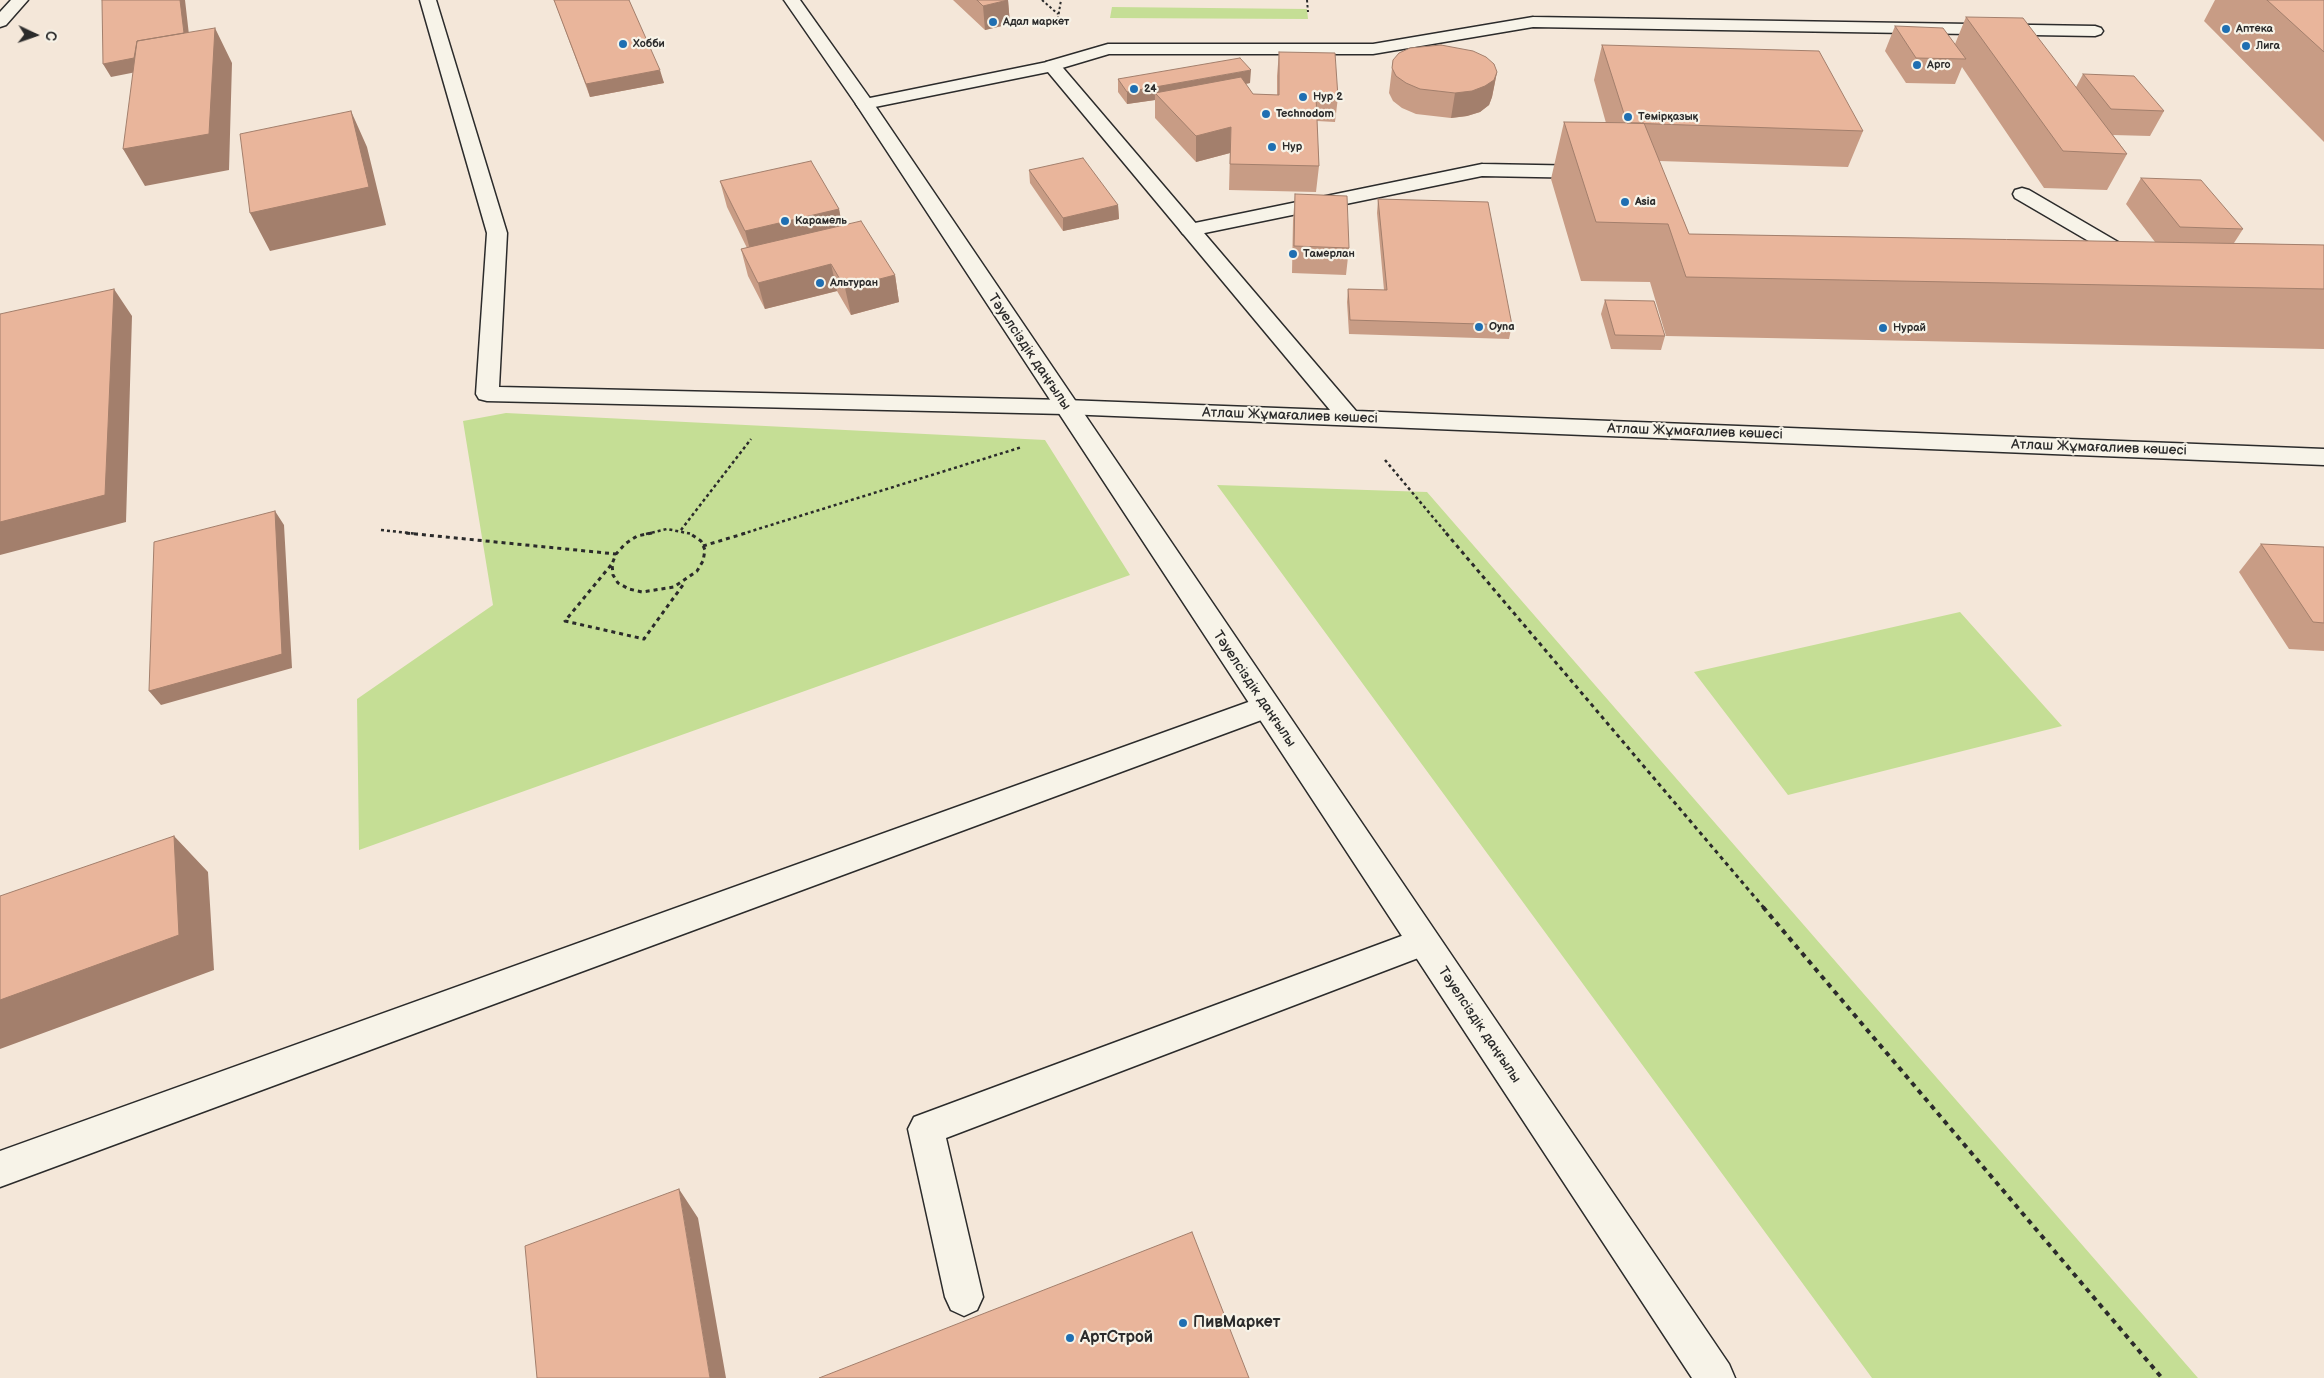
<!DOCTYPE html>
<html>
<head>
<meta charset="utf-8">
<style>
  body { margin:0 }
  #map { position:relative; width:2324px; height:1378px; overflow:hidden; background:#f4e7d9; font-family:"Balsamiq Sans",sans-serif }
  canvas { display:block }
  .north { position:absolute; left:10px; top:10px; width:50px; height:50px; -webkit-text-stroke:4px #f7f3e8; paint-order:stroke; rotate:93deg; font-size:14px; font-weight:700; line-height:20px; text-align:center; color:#2b2b2b }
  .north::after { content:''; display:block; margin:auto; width:18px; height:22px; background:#2b2b2b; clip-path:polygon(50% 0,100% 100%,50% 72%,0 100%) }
</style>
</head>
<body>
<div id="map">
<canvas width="2324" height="1378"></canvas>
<div class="north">С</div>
</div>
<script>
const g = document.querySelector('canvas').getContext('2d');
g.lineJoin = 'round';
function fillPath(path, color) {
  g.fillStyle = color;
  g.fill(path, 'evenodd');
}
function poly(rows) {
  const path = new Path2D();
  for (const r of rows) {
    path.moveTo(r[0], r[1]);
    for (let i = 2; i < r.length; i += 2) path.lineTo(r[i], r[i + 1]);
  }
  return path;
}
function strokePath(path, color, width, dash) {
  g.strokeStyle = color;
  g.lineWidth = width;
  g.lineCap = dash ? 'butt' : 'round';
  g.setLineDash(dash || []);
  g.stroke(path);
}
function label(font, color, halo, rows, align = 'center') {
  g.font = font + ' "Balsamiq Sans",sans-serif';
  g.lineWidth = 4.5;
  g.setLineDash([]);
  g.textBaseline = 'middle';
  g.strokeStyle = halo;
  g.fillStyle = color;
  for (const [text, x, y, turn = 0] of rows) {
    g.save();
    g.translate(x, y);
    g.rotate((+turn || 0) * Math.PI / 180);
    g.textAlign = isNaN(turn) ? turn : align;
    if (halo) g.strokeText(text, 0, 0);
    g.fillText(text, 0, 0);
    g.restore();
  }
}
fillPath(poly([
  [1112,7,1307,9,1308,19,1110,18],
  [506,413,1045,440,1130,575,359,850,357,699,493,605,463,421],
  [1217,485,1427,492,2198,1378,1872,1378],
  [1960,612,2062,726,1788,795,1694,672]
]), '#c5de95');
const lane = poly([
  [11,0,28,0,6,25,0,27,0,12,11,0],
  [420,0,436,0,507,233,499,387,1065,400,1073,402,1076,407,1073,412,1065,414,487,401,479,399,476,394,487,233,420,0],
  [1533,17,2095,26,2101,28,2103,31,2101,34,2095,36,1533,27,1373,54,1109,54,1052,71,1046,70,1044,66,1046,62,1108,44,1373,44,1533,17],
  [1482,164,1590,166,1597,168,1599,172,1597,176,1590,178,1482,176,1190,236,1183,234,1180,230,1183,226,1190,224,1482,164],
  [2022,188,2029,190,2142,256,2145,260,2142,264,2135,266,2128,264,2015,198,2013,194,2015,190,2022,188],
  [1265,696,1275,699,1279,707,1275,715,0,1187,0,1151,1265,696],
  [1423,928,1434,932,1439,942,1434,952,946,1138,983,1297,977,1310,964,1316,951,1310,945,1297,908,1129,914,1117,1423,928]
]);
const street = poly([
  [1052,61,1058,62,1356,411,2324,449,2324,465,1065,414,1057,412,1054,407,1057,402,1065,400,1330,410,1048,72,865,109,859,108,856,104,859,100,865,99,1052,61]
]);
const secondary = poly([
  [784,0,800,0,874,104,1729,1364,1735,1378,1692,1378,856,104,784,0]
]);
strokePath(lane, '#2b2b2b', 3);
strokePath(street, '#2b2b2b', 3);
strokePath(secondary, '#2b2b2b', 3);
strokePath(poly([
  [1042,0,1058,14],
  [1307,0,1308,12],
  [1057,24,1061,0]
]), '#2b2b2b', 2, [2.5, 2.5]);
strokePath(poly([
  [1385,460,1447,534],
  [381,530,418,534],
  [681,530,751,439],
  [646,534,667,529,692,534],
  [742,534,1022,447]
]), '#2b2b2b', 2.5, [3, 3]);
strokePath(poly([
  [406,533,616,554],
  [652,533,637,536,625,544,616,554,612,564,613,575,618,583,629,589,642,592,674,587,697,571,703,561,705,550,701,541,689,533],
  [1446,533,1764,908],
  [703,546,746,533],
  [611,565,565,621,644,639,685,582]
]), '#2b2b2b', 3, [4, 4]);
strokePath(poly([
  [1763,907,2162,1378]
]), '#2b2b2b', 4, [5, 5]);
fillPath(lane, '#f7f3e8');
fillPath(street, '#f7f3e8');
fillPath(secondary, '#f7f3e8');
fillPath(poly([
  [554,0,629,0,664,83,590,97],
  [953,0,1008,0,1010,24,985,30],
  [2215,0,2324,0,2324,142,2204,21],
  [1966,17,2076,87,2083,74,2164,111,2150,136,2113,135,2127,154,2107,190,2044,188,1962,67,1955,84,1906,83,1885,51,1895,26,1955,44],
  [1602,45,1863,131,1848,167,1659,161,1689,234,2155,242,2126,204,2141,178,2243,229,2234,243,2324,245,2324,349,1666,336,1650,282,1581,281,1551,179,1564,122,1606,123,1594,80],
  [1279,52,1338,97,1335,122,1317,121,1319,166,1316,192,1229,190,1230,153,1196,162,1155,118,1155,100,1127,104,1118,92,1118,79,1250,83,1245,84,1253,94,1277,95,1277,76],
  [1393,60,1497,72,1492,97,1489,105,1480,112,1467,116,1451,118,1416,114,1402,108,1393,101,1389,93],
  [1029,170,1118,205,1119,219,1063,231,1030,183],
  [720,181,839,209,842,225,895,275,899,302,851,315,837,291,765,309,748,276,741,249,747,248,727,207],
  [1295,194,1349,248,1346,275,1292,273,1293,220],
  [1378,199,1512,325,1509,339,1349,334,1347,302,1348,289,1384,290,1377,213],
  [1605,300,1665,336,1661,350,1611,349,1601,314],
  [2261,544,2324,547,2324,651,2289,649,2239,572]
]), '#c89c85');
fillPath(poly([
  [180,0,185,0,192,61,111,77,103,64],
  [1008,0,1010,24,985,30,983,6],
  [215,28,232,63,229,170,145,186,123,149],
  [660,70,664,83,590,97,586,84],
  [1251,70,1250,83,1161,99,1155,93,1155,100,1127,104,1127,92],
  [1497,72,1492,97,1489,105,1480,112,1467,116,1451,118,1455,93],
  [351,111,367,147,386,225,270,251,250,213],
  [1231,127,1230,153,1196,162,1196,136],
  [1118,205,1119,219,1063,231,1063,218],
  [839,209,844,235,752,257,745,231],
  [831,264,837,291,765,309,758,283],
  [895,275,899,302,851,315,845,288],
  [114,289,132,316,126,522,0,555,0,522],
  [275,511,284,525,292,668,161,705,149,691],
  [174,836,208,872,214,970,0,1049,0,1000],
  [679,1189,698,1218,726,1378,710,1378]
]), '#a37f6c');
const building = poly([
  [102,0,180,0,184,33,137,41,134,58,103,64,102,0],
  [554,0,629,0,660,70,586,84,554,0],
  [977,0,1008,0,983,6,977,0],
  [2267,0,2324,0,2324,52,2267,0],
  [1966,17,2023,18,2127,154,2063,151,1966,17],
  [1895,26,1943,28,1966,59,1916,58,1895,26],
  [215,28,209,134,123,149,137,41,215,28],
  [1441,45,1473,51,1486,57,1494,64,1497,72,1494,80,1485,86,1472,91,1455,93,1420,89,1406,83,1396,76,1392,68,1393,60,1399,53,1410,48,1441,45],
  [1602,45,1819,51,1863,131,1627,123,1602,45],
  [1279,52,1335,53,1338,97,1316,96,1319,166,1230,164,1231,127,1196,136,1155,93,1241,77,1253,94,1279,95,1279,52],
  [1240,58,1251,70,1127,92,1118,79,1240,58],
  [2083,74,2134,76,2164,111,2111,109,2083,74],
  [351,111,369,187,250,213,240,134,351,111],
  [1564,122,1644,123,1689,234,2324,245,2324,289,1686,277,1668,224,1596,222,1564,122],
  [1083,158,1118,205,1063,218,1029,170,1083,158],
  [811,161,839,209,745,231,720,181,811,161],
  [2141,178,2201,180,2243,229,2180,227,2141,178],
  [1295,194,1347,196,1349,248,1294,246,1295,194],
  [1378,199,1488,202,1512,325,1350,320,1348,289,1387,290,1378,199],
  [861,221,895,275,845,288,831,264,758,283,741,249,861,221],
  [114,289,105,495,0,522,0,314,114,289],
  [1605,300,1654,301,1665,336,1615,335,1605,300],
  [275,511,282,654,149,691,154,542,275,511],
  [2261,544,2324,547,2324,623,2313,622,2261,544],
  [174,836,179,935,0,1000,0,896,174,836],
  [679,1189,710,1378,537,1378,525,1246,679,1189],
  [1192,1232,1249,1378,819,1378,1192,1232]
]);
fillPath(building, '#e9b59b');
strokePath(building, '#a37f6c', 1);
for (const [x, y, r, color] of [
  [993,22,5,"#1f6fb2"],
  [2226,29,5,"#1f6fb2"],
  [623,44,5,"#1f6fb2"],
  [2246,46,5,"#1f6fb2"],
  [1917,65,5,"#1f6fb2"],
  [1134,89,5,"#1f6fb2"],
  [1303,97,5,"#1f6fb2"],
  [1266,114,5,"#1f6fb2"],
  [1628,117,5,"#1f6fb2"],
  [1272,147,5,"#1f6fb2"],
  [1625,202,5,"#1f6fb2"],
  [785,221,5,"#1f6fb2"],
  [1293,254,5,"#1f6fb2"],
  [820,283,5,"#1f6fb2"],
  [1479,327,5,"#1f6fb2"],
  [1883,328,5,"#1f6fb2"],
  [1183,1323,5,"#1f6fb2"],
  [1070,1338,5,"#1f6fb2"]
]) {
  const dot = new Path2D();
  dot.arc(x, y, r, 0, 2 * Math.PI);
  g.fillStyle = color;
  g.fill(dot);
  strokePath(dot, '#f7f3e8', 2);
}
label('bold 11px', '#2b2b2b', '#f7f3e8', [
  ["Адал маркет",1003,22],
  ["Аптека",2236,29],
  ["Хобби",633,44],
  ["Лига",2256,46],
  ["Арго",1927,65],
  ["24",1144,89],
  ["Нур 2",1313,97],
  ["Technodom",1276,114],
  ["Темірқазық",1638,117],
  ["Нур",1282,147],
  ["Asia",1635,202],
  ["Карамель",795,221],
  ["Тамерлан",1303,254],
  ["Альтуран",830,283],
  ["Oyna",1489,327],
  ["Нурай",1893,328]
], 'left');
label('14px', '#2b2b2b', '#f7f3e8', [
  ["Тәуелсіздік даңғылы",1029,352,56],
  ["Атлаш Жұмағалиев көшесі",1290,416,2],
  ["Атлаш Жұмағалиев көшесі",1695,432,2],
  ["Атлаш Жұмағалиев көшесі",2099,448,2],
  ["Тәуелсіздік даңғылы",1254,689,56],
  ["Тәуелсіздік даңғылы",1479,1025,56]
]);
label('bold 16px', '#2b2b2b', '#f7f3e8', [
  ["ПивМаркет",1193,1323],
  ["АртСтрой",1080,1338]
], 'left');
</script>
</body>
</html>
